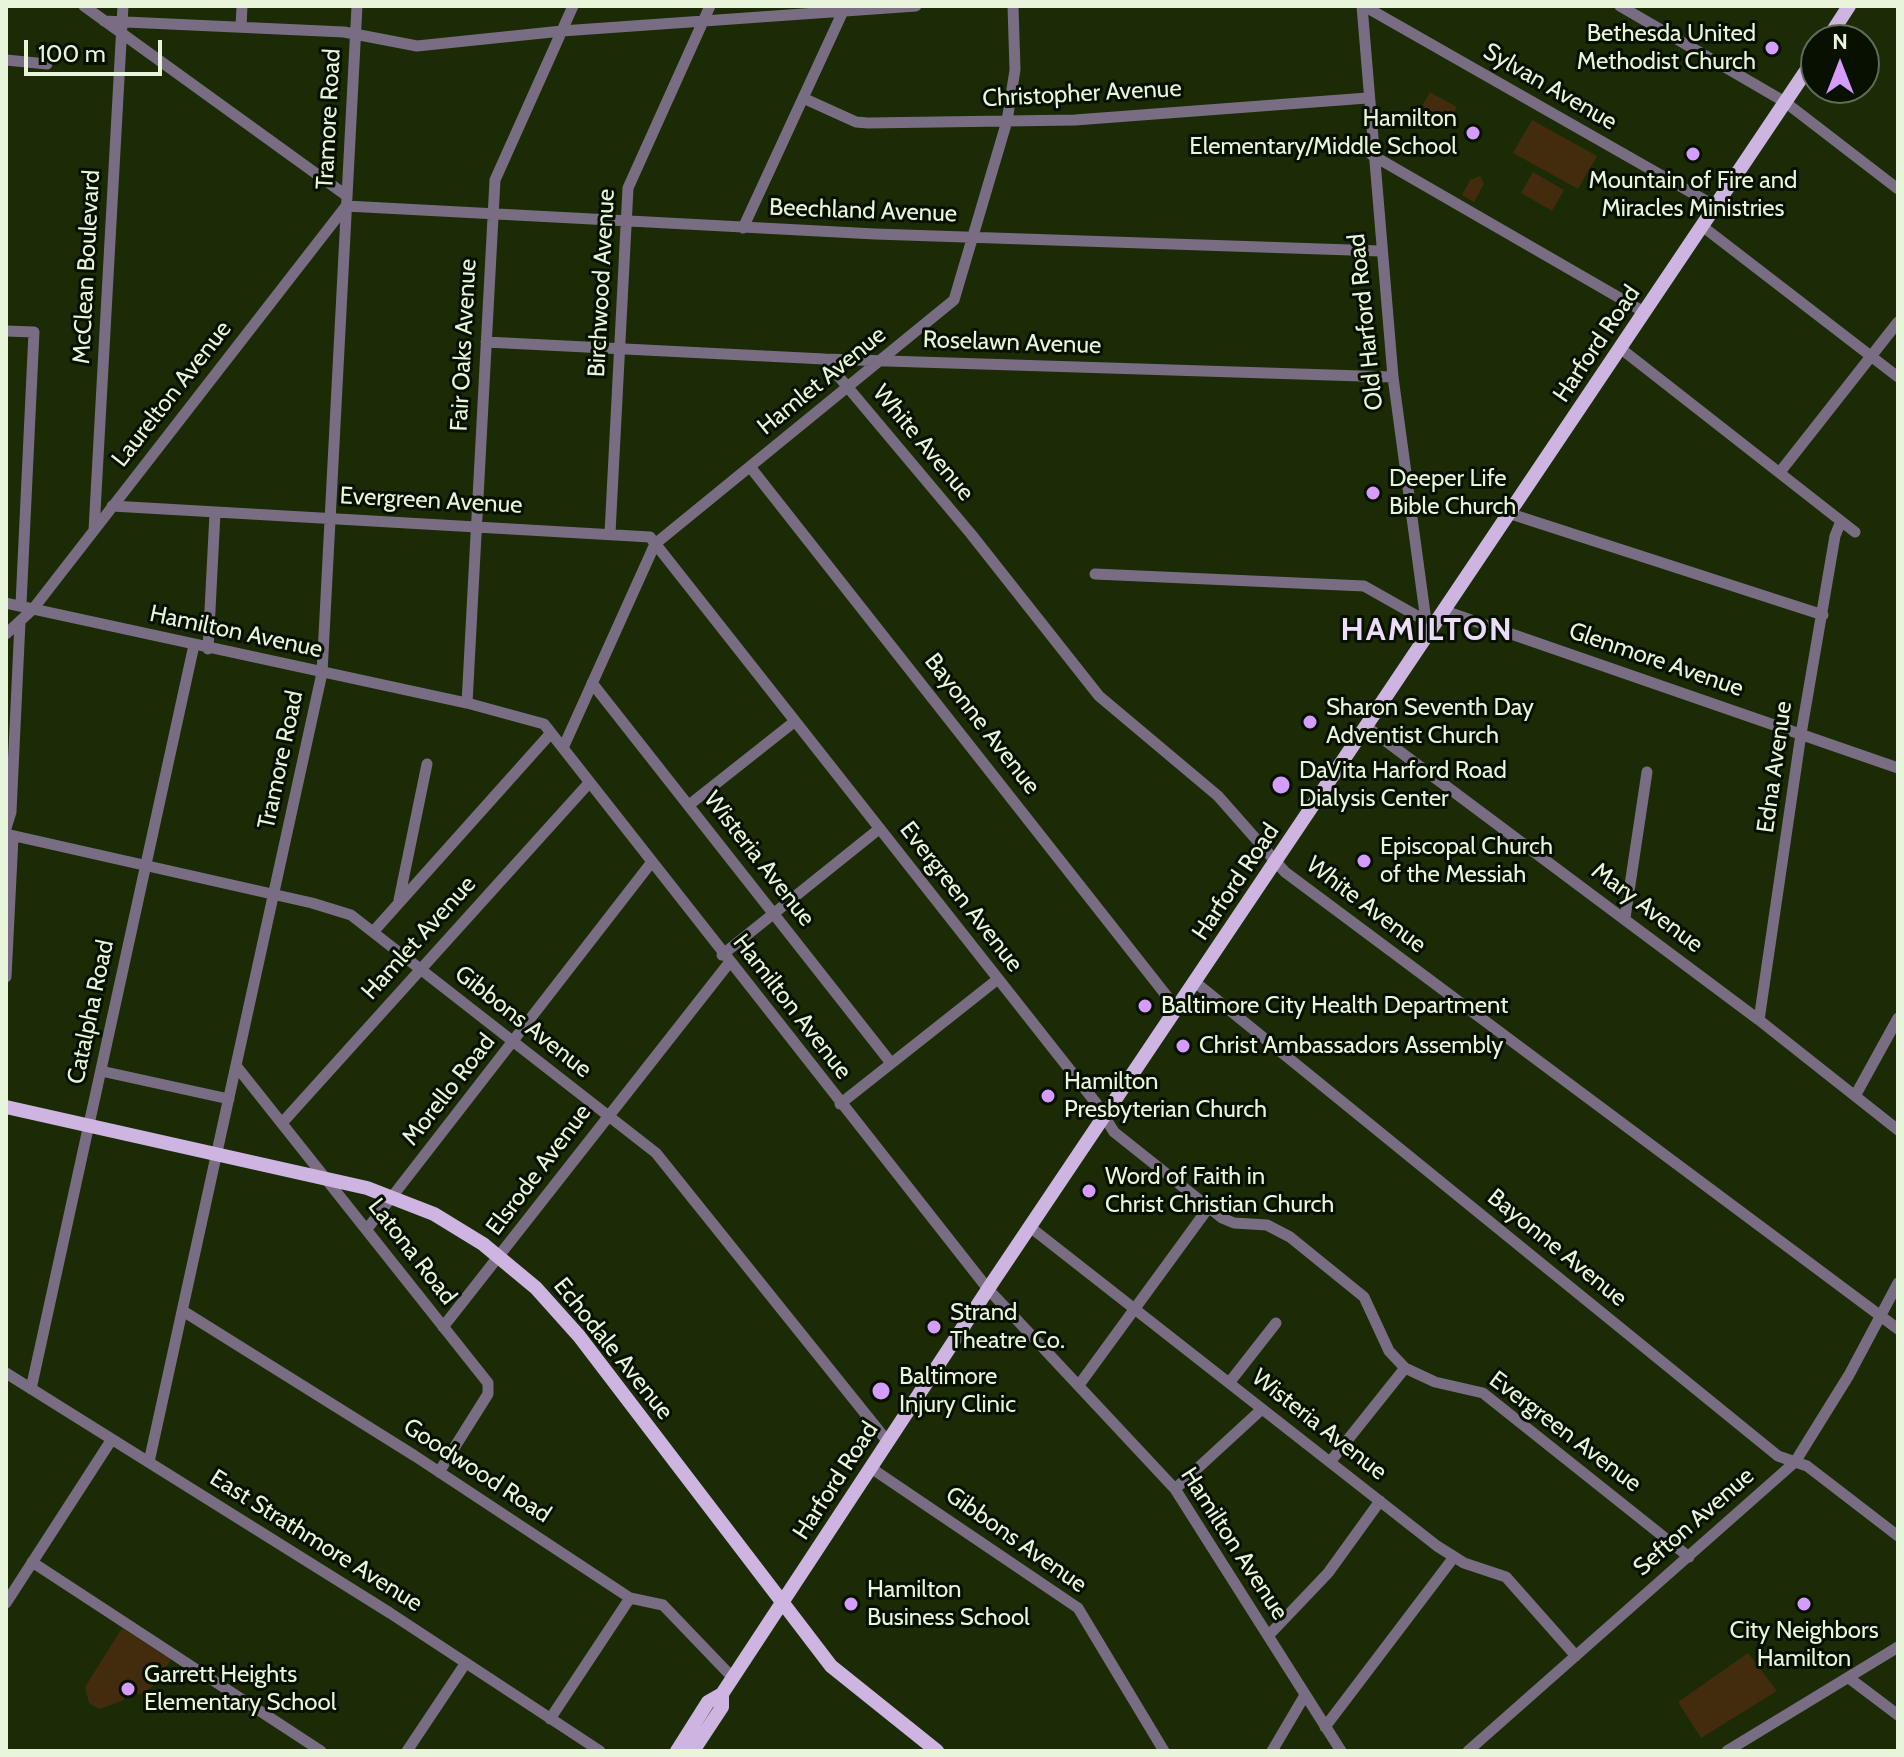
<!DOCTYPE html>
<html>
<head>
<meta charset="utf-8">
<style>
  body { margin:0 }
  #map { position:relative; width:1904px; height:1757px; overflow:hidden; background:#1a2b05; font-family:Cabin,sans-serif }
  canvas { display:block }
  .frame { position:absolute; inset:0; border:8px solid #e7f5da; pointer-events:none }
  .north { position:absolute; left:1800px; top:24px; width:80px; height:80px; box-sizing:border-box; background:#081101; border:2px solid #616c58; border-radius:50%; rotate:0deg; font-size:22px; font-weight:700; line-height:32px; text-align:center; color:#e7f5da }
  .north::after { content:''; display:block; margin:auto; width:28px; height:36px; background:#d49cfc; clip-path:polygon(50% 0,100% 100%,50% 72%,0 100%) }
  .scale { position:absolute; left:24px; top:40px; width:138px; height:36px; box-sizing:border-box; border:4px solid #e7f5da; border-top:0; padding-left:10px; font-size:24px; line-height:28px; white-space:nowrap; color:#e7f5da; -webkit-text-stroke:6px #081101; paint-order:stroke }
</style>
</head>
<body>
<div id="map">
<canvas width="1904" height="1757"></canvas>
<div class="frame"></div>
<div class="north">N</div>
<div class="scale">100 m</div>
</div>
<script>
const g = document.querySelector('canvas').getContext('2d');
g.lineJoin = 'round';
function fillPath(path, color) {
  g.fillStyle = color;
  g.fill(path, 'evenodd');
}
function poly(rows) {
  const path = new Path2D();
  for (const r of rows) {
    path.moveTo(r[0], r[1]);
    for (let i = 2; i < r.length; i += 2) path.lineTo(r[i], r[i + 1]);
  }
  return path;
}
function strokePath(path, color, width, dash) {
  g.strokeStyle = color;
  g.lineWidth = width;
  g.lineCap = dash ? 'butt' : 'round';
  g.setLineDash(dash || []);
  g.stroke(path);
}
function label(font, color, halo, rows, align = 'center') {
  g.font = font + ' Cabin,sans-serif';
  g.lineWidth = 6;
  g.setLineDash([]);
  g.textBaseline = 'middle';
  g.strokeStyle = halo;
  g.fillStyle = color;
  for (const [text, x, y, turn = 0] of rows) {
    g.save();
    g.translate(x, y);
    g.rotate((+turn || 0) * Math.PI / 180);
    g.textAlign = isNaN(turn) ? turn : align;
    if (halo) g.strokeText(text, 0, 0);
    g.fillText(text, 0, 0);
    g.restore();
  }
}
fillPath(poly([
  [1430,92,1457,107,1451,118,1447,116,1443,120,1421,108],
  [1532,120,1597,156,1578,189,1513,153],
  [1533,172,1564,190,1552,211,1521,193],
  [1480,176,1484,184,1474,202,1462,195,1470,180],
  [122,1628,171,1660,152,1687,140,1694,126,1690,124,1700,99,1709,89,1703,85,1687],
  [1748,1653,1777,1691,1701,1738,1678,1702]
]), '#432c0e');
strokePath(poly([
  [84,6,347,196],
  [1362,6,1393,377,1426,621,1433,629],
  [1364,6,1715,206],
  [1620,6,1785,102,1898,189],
  [104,21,344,32,417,46,562,31,916,6],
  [241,27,242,6],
  [6,60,47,64],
  [803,98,856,122,868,123,1075,120,1367,98],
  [1372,155,1644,312],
  [1702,226,1898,377],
  [743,228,845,7],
  [6,331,34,332,21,604],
  [486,342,824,359,1393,377],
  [1620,348,1855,532],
  [824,359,971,534,1099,696,1218,796,1285,872,1898,1329],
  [751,468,1177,1009],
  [1780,472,1898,322],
  [112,506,650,537,1096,1103,1114,1132,1222,1218,1234,1223,1267,1225,1290,1237,1364,1297,1389,1351,1405,1368,1435,1382,1483,1393,1689,1557],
  [1511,514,1823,615],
  [94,530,123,6],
  [610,533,628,188,710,6],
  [1095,574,1364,586,1426,621],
  [6,603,467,703,544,724,988,1289,1175,1489,1341,1751],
  [1445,611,1898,768],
  [6,634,33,609,346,206,875,234,1380,251],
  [208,649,215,513],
  [592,683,891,1063],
  [467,703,495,180,573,6],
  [1367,727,1759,1020,1898,1130],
  [563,748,655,544,954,300,1007,121,1015,70,1013,6],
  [689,805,794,722],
  [6,828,11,812,20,622],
  [6,834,312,903,351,915,656,1153,888,1442],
  [399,900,427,764],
  [1625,918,1647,772],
  [373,932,551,733],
  [722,955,879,829],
  [6,977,13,837],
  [1195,982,1778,1456,1807,1466,1898,1536],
  [1759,1020,1801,734,1835,536,1841,521],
  [237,1067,488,1383,488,1394,439,1472],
  [101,1071,229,1099],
  [1855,1096,1898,1018],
  [840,1104,998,979],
  [282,1123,589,783],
  [1030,1227,1437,1546,1464,1563,1506,1577,1576,1656],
  [367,1229,651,863],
  [183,1311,415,1456,630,1598,663,1605,733,1678],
  [443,1327,729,963],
  [6,1373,390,1613,600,1751],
  [1229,1383,1276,1323],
  [1079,1385,1209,1207],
  [31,1389,194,645],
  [149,1462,322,673,357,6],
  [1330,1462,1405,1368],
  [871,1468,1078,1608,1164,1751],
  [1175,1489,1262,1409],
  [32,1562,321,1751],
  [6,1603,112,1439],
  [1268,1636,1328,1573,1380,1501],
  [1849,1678,1898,1715],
  [550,1719,630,1598],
  [1325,1727,1454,1557],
  [407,1751,465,1664],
  [1272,1751,1305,1695],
  [1468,1751,1795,1462,1849,1375,1898,1283],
  [1727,1751,1898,1647]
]), '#786d82', 11);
strokePath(poly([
  [1827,40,1849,6],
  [6,1107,367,1188,434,1214,483,1244,536,1288,579,1336,831,1666,937,1751],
  [677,1751,708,1702,722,1694,994,1280,1816,56],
  [693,1751,722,1707,722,1694]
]), '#ceb5e1', 14);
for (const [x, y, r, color] of [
  [1772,48,8,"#d49cfc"],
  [1473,133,8,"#d49cfc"],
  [1693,154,8,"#d49cfc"],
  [1373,493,8,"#d49cfc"],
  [1310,722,8,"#d49cfc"],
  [1281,785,10,"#d49cfc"],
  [1364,861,8,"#d49cfc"],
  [1145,1006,8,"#d49cfc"],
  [1183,1046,8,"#d49cfc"],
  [1048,1096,8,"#d49cfc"],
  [1089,1191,8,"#d49cfc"],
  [934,1327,8,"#d49cfc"],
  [881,1391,10,"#d49cfc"],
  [851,1604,8,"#d49cfc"],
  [1804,1604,8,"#d49cfc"],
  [128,1689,8,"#d49cfc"]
]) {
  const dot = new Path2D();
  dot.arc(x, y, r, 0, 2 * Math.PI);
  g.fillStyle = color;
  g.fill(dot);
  strokePath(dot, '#081101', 3);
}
label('24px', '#e7f5da', '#081101', [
  ["Bethesda United",1756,34,"right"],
  ["Methodist Church",1756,62,"right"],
  ["Hamilton",1457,119,"right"],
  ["Elementary/Middle School",1457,147,"right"],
  ["Mountain of Fire and",1693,181,"center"],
  ["Miracles Ministries",1693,209,"center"],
  ["Deeper Life",1389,479],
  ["Bible Church",1389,507],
  ["Sharon Seventh Day",1326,708],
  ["Adventist Church",1326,736],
  ["DaVita Harford Road",1299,771],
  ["Dialysis Center",1299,799],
  ["Episcopal Church",1380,847],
  ["of the Messiah",1380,875],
  ["Baltimore City Health Department",1161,1006],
  ["Christ Ambassadors Assembly",1199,1046],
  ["Hamilton",1064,1082],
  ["Presbyterian Church",1064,1110],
  ["Word of Faith in",1105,1177],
  ["Christ Christian Church",1105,1205],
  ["Strand",950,1313],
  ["Theatre Co.",950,1341],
  ["Baltimore",899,1377],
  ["Injury Clinic",899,1405],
  ["Hamilton",867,1590],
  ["Business School",867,1618],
  ["City Neighbors",1804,1631,"center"],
  ["Hamilton",1804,1659,"center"],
  ["Garrett Heights",144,1675],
  ["Elementary School",144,1703]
], 'left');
label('24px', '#e7f5da', '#081101', [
  ["Sylvan Avenue",1550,87,30],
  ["Christopher Avenue",1082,94,-3],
  ["Tramore Road",329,119,-87],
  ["Beechland Avenue",863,211,2],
  ["McClean Boulevard",87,267,-87],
  ["Birchwood Avenue",602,283,-87],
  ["Old Harford Road",1366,322,-96],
  ["Roselawn Avenue",1012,343,2],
  ["Harford Road",1597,344,-56],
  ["Fair Oaks Avenue",464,345,-87],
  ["Hamlet Avenue",822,381,-39],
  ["Laurelton Avenue",172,394,-52],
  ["White Avenue",923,443,50],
  ["Evergreen Avenue",431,501,3],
  ["Hamilton Avenue",236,632,12],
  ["Glenmore Avenue",1656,660,19],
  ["Bayonne Avenue",982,724,52],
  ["Tramore Road",281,760,-78],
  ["Edna Avenue",1775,767,-82],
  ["Wisteria Avenue",759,859,52],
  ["Harford Road",1236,882,-56],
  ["Evergreen Avenue",961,897,52],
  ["White Avenue",1366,905,37],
  ["Mary Avenue",1647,908,37],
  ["Hamlet Avenue",419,938,-48],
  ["Hamilton Avenue",792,1007,52],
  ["Catalpha Road",91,1012,-78],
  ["Gibbons Avenue",523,1022,38],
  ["Morello Road",449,1090,-52],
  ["Elsrode Avenue",539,1170,-53],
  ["Bayonne Avenue",1557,1248,39],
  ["Latona Road",412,1252,52],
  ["Echodale Avenue",613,1349,51],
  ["Wisteria Avenue",1319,1425,38],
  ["Evergreen Avenue",1565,1432,37],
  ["Goodwood Road",477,1471,33],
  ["Harford Road",836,1481,-57],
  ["Sefton Avenue",1694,1522,-41],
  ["Gibbons Avenue",1016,1540,35],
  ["East Strathmore Avenue",316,1541,32],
  ["Hamilton Avenue",1234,1544,57]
]);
g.letterSpacing = '2px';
label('bold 32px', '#ecddf8', '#081101', [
  ["HAMILTON",1427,631]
]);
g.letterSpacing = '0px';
</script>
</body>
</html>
